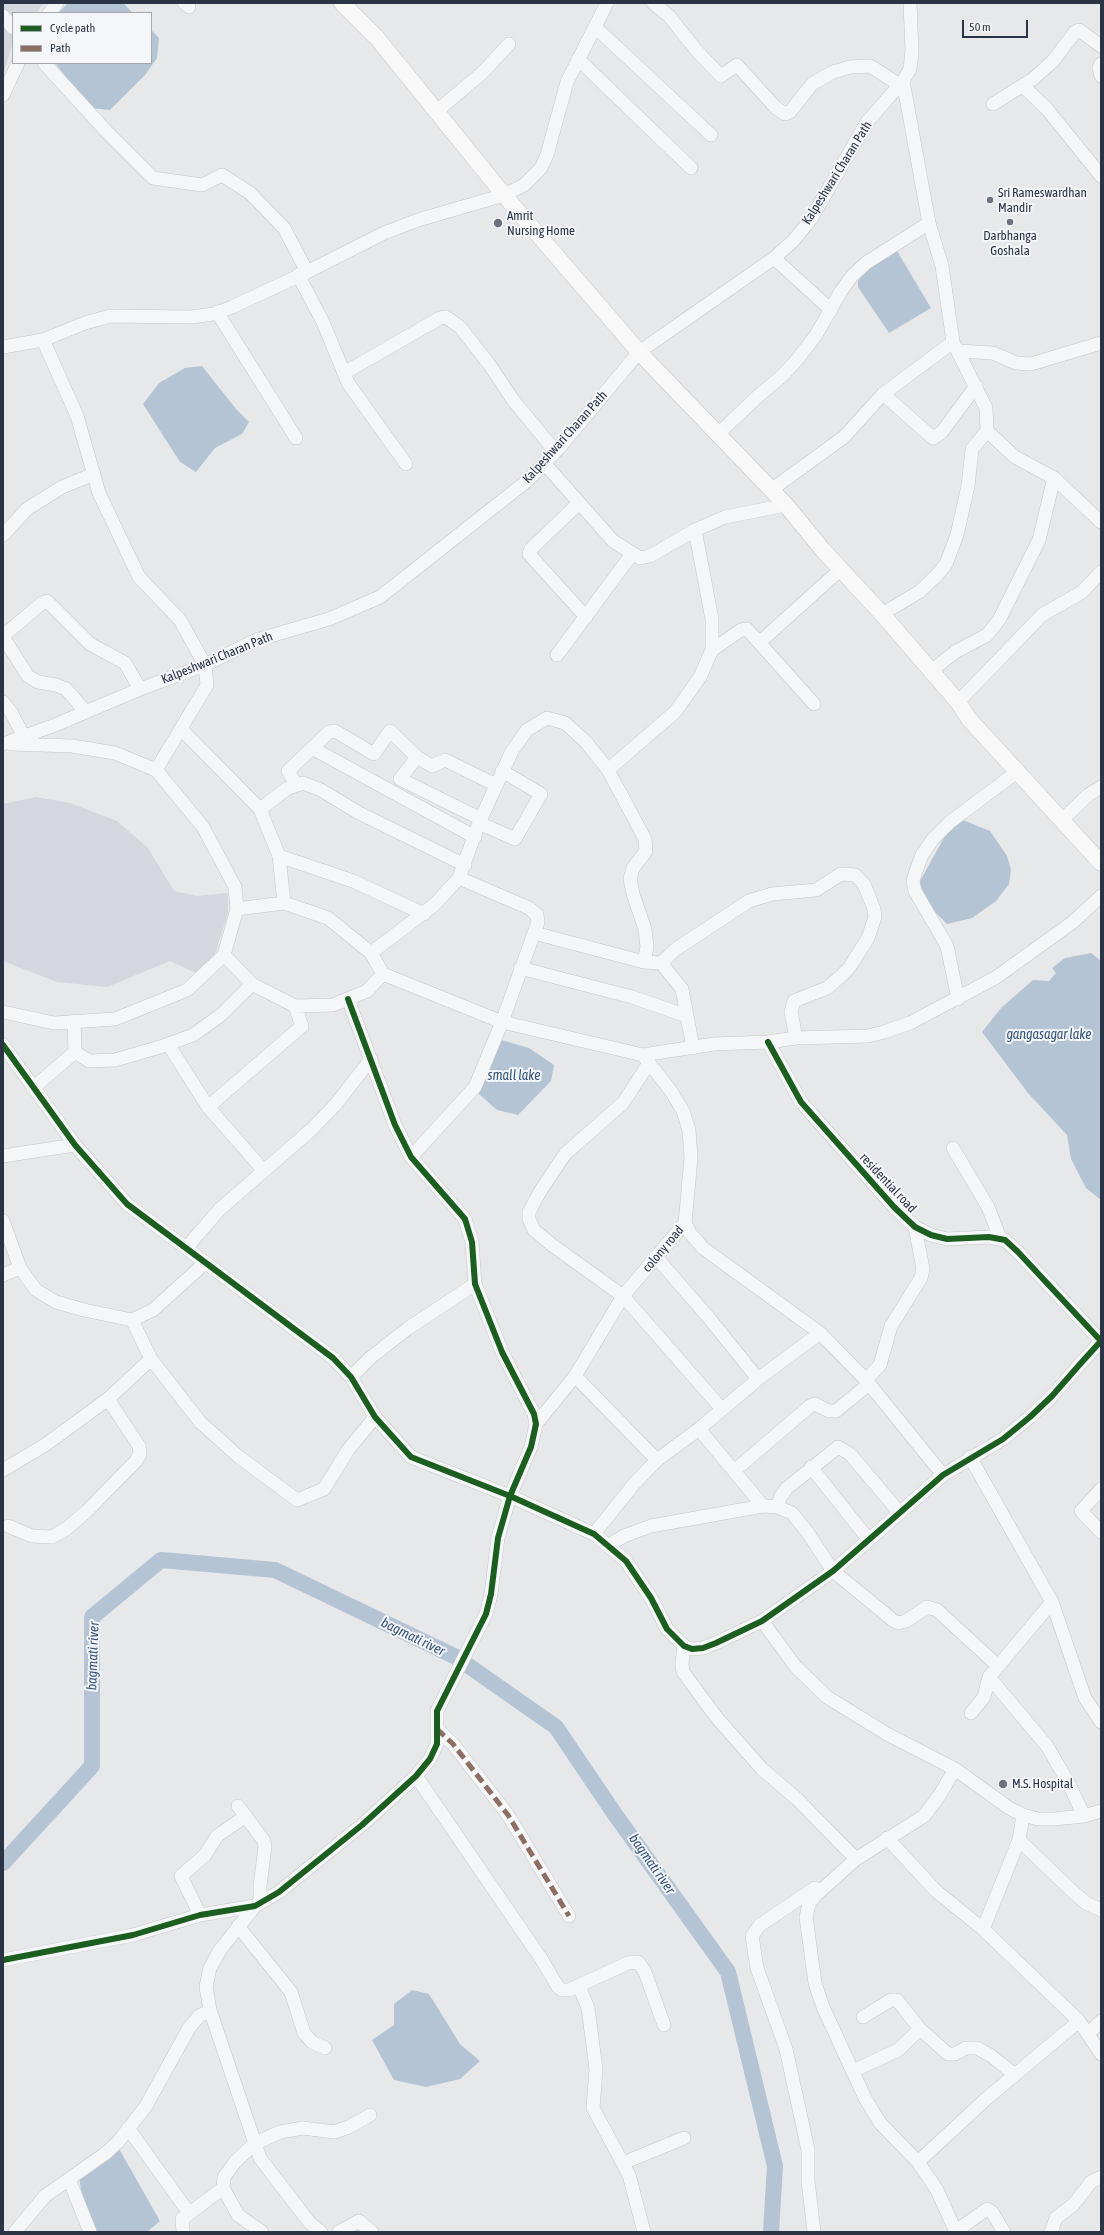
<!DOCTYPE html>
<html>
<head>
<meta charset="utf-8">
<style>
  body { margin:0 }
  #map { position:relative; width:1104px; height:2235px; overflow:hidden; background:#e6e8ea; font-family:"Asap Condensed",sans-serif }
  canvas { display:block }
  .frame { position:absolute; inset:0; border:4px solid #2b3445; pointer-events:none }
  .legend { position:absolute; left:12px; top:12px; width:140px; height:52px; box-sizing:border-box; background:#f4f6f9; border:1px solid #a4a8b1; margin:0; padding:5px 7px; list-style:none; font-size:12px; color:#2b3445 }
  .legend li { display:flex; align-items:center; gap:8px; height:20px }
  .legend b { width:20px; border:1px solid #a4a8b1 }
  .scale { position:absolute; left:962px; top:20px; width:66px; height:18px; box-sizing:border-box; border:2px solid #2b3445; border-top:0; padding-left:5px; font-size:12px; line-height:14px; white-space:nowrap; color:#2b3445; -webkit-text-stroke:3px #f4f6f9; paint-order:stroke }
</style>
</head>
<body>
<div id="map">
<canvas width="1104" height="2235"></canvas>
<div class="frame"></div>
<ul class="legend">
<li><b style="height:5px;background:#1b5e20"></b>Cycle path</li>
<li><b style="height:5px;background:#8d6e63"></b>Path</li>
</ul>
<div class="scale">50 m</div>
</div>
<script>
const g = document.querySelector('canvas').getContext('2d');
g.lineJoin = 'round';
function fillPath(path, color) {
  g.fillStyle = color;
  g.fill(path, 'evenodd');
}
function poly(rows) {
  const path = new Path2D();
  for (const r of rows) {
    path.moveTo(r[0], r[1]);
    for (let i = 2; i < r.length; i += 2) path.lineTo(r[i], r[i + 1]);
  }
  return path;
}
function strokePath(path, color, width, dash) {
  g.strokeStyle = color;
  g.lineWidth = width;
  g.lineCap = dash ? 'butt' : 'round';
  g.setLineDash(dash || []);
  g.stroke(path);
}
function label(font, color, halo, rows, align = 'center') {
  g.font = font + ' "Asap Condensed",sans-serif';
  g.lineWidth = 4;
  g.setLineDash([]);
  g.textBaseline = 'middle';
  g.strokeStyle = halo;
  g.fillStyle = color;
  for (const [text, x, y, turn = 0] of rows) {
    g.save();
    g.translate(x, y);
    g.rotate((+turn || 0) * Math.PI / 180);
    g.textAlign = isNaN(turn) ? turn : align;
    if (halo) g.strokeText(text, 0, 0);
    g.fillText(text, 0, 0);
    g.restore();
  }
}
fillPath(poly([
  [3,3,44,3,36,13,13,13,13,42,3,75],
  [36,797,70,803,117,821,148,848,174,891,197,896,228,893,228,913,214,957,198,974,170,961,107,987,57,982,3,961,3,804]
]), '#d4d7dd');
fillPath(poly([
  [68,3,123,3,133,13,58,13],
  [151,30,159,38,157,58,145,75,110,110,90,108,55,63,151,63],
  [897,251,931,308,889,333,858,287,858,281,864,270],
  [202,366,236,409,249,422,242,434,215,448,196,472,180,462,143,404,159,383,185,368],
  [963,820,990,831,1007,856,1011,870,1009,884,996,901,972,918,947,924,931,908,919,883,951,825],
  [1091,953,1101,961,1101,1200,1086,1188,1071,1159,1067,1135,1028,1093,982,1032,1001,1008,1033,980,1049,981,1056,973,1052,968,1065,958],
  [498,1039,529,1048,554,1065,551,1081,518,1115,497,1110,479,1094,480,1076],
  [412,1990,429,1994,460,2044,480,2061,460,2079,426,2087,394,2080,372,2040,394,2025,394,2004],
  [118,2147,160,2221,147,2232,96,2232,83,2201,79,2177]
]), '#b4c4d5');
strokePath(poly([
  [3,1863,92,1766,92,1617,161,1560,275,1570,456,1657,556,1727,614,1813,728,1972,775,2166,771,2232]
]), '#b4c4d5', 16);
const minor = poly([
  [184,3,189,7],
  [653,3,669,16,696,50,721,76,737,65,776,108,785,114,790,112,812,84,833,72,850,67,870,66,900,85],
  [49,13,57,3],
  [3,16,13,28],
  [595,27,711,135],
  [578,59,691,168],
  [44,63,106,131,153,178,202,185,222,175,250,193,284,228,307,272],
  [1101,64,1099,68,1101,76],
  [903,81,929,223,942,266,953,342,986,408,987,431,1015,457,1054,478,1101,522],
  [1024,87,1047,109,1101,176],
  [3,95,18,63],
  [993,104,1033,79,1053,61,1075,32,1079,30,1101,46],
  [437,111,482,73,509,44],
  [774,258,831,310],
  [298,275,323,322,348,383,406,464],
  [217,312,296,438],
  [43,340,77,416,99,493,139,577,180,620,205,665,207,685,156,770],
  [3,347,43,340,85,323,110,316,192,317,213,314,232,307,307,272,384,233,418,220,504,195,524,185,541,168,547,155,567,82,607,3],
  [958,351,993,353,1016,363,1031,364,1101,343],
  [344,373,440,318,446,317,460,327,489,364,513,400,555,451],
  [883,394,933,438,942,432,976,386],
  [717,435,757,397,782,376,796,361,816,335,841,291,852,276,866,263,929,223],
  [544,463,613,541,640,558,650,556,695,530,725,517,786,505],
  [771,490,844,437,883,394,953,342],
  [579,503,531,549,529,554,586,617],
  [3,535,27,509,62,487,94,474],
  [882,614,919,592,936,576,946,564,957,535,968,486,972,449,987,431],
  [3,636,42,603,47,601,90,644,125,663,140,689],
  [3,637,28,676,38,682,56,685,66,689,86,712],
  [760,642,841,569],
  [712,650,741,630,747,629,814,704],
  [557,655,632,554],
  [930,672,955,652,987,635,999,620,1039,540,1054,478],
  [3,702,11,712,24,737],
  [958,702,1042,615,1082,592,1101,572],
  [181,729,260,809,279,856,284,903],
  [3,744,55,725,140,689,205,665,256,640,329,619,380,597,527,481,560,447,639,352,774,258,793,241,811,219,867,122,903,81,910,69,912,51,910,3],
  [312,748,475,837],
  [608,770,675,712,700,677,712,650,712,619,695,530],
  [296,784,288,771,329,732,335,731,374,754,390,731,417,757],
  [260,809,288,788,303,783,321,790,359,813,465,865],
  [481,819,400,779,417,757,432,766,445,760,496,785],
  [1062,820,1088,795,1101,787],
  [479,823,515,839,541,794,502,771],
  [279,856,353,881,424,914],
  [237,909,284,903,328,918,371,953,383,974,502,1022,643,1055,714,1044,768,1042,796,1038,868,1036,884,1032,910,1023,995,978,1073,922,1101,896],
  [534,933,644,962,661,963,676,949,749,901,772,894,816,890,841,874,855,875,864,884,874,909,875,917,868,938,849,968,841,976,827,988,794,1001,791,1012,796,1038],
  [371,953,434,905,459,878,479,823,512,751,527,730,547,718,565,723,586,742,608,770,645,839,646,851,633,868,630,879,633,894,645,929,647,947,644,962],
  [224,955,252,984,295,1006,333,1005,367,991,383,974],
  [661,963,682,989,693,1048],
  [520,968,632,997,687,1016],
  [958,999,947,946,915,891,913,881,916,871,922,855,933,839,950,822,1017,772],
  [3,1012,54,1023,115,1019,187,990,224,955,237,909,235,887,203,827,156,770,115,753,72,746,11,744],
  [168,1044,208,1107],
  [3,1045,75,1145,127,1204,333,1358,351,1377,375,1417,411,1457,510,1496,594,1534,626,1561,651,1598,667,1629,684,1646,692,1649,703,1648,716,1643,762,1621,833,1571,943,1475,1003,1439,1030,1417,1052,1396,1081,1363,1101,1341,1018,1252,1005,1240,989,1237,947,1239,931,1235,915,1227,894,1207,801,1102,768,1042],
  [75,1052,89,1061,115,1060,160,1047,193,1035,221,1015,252,984],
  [649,1063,623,1103,565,1154,541,1190,529,1212,529,1219,534,1230,552,1245,623,1296,721,1408],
  [33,1088,75,1052,74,1021],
  [953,1148,988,1207,1000,1238],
  [3,1156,75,1145],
  [411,1157,475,1087,502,1022,538,922,537,915,529,908,459,878],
  [264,1171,208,1107,302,1026,295,1006],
  [3,1221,20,1268,36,1290,56,1302,84,1310,132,1320,153,1310,205,1263],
  [685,1223,690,1233,703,1248,820,1333,866,1380,943,1475],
  [186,1248,220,1209,312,1129,336,1104,371,1059],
  [656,1257,709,1318,758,1379],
  [3,1275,20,1268],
  [132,1320,151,1359,200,1422,239,1457,297,1500,324,1489,348,1450,375,1417],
  [575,1376,657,1460],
  [351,1377,370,1358,407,1329,475,1284],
  [866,1380,880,1365,891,1326,921,1278,923,1269,915,1227],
  [536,1424,575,1376,623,1296,685,1223,691,1158,689,1130,683,1111,671,1091,645,1058],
  [699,1429,763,1506],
  [970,1457,1052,1602,1085,1698,1101,1722],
  [811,1467,868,1539],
  [3,1470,45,1445,108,1399,151,1359],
  [734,1471,810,1406,815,1404,829,1411,836,1411,869,1384],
  [1101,1489,1081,1511,1101,1532],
  [777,1507,781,1496,787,1488,838,1447,850,1454,899,1512],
  [8,1526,32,1536,52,1537,66,1529,87,1511,136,1461,140,1454,139,1446,108,1399],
  [594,1534,633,1485,657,1460,699,1429,758,1379,820,1333],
  [609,1545,624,1536,651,1526,763,1506,777,1507,792,1513,808,1533,833,1571,894,1621,898,1623,906,1621,927,1607,937,1610,998,1666],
  [762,1621,796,1667,827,1697,887,1734,955,1769,1009,1808,1023,1815,1038,1819,1054,1819,1084,1816,1101,1811],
  [684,1646,682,1664,683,1672,717,1718,762,1769,797,1799,856,1859],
  [989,1677,1047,1746,1069,1784,1084,1816],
  [971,1713,984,1697,989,1677,1052,1602],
  [437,1729,453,1744,508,1815,569,1916],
  [955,1769,939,1796,924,1816,856,1859,817,1894,809,1904,806,1917,815,1983,823,2007,865,2098,880,2123,918,2162,937,2190,956,2232],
  [416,1776,542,1960,558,1987,562,1990,569,1990,628,1963,638,1962,645,1972,664,2025],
  [238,1806,264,1841,265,1847,260,1886,260,1903],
  [1023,1815,1019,1840,983,1929,1079,2021,1101,2054],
  [887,1838,936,1891,983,1929],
  [1019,1840,1071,1890,1086,1903,1101,1910],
  [255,1906,220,1950,210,1968,206,1987,210,2010,260,2158,309,2222,321,2232],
  [200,1915,181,1876,205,1855,217,1836,246,1816],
  [238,1926,291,1992,304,2033,312,2042,325,2048],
  [3,1960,133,1935,200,1915,255,1906,279,1892,362,1825,416,1776,430,1759,437,1744,437,1711,486,1614,491,1594,498,1538,510,1496,531,1447,536,1424,534,1414,502,1352,475,1284,472,1242,465,1219,411,1157,395,1125,348,999],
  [579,1986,588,2008,596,2069,593,2108,629,2175,644,2232],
  [863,2017,891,2000,897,2000,920,2029,948,2054,955,2054,966,2048,977,2048,990,2055,1014,2074],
  [1088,2034,1101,2021],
  [853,2071,898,2050,920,2029],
  [128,2128,189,2213],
  [918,2162,986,2099,1079,2021],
  [623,2163,684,2138],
  [69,2179,90,2232],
  [956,2231,987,2209,992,2212,1004,2232],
  [15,2232,45,2196,106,2153,118,2142,146,2106,189,2028,199,2016,210,2010],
  [183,2232,182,2219,223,2188],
  [262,2232,238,2215,223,2188,224,2177,235,2162,254,2144,280,2132,303,2128,334,2132,349,2127,370,2115],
  [339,2232,359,2221,372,2232],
  [814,2232,808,2181,808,2150,786,2049,757,1968,752,1936,760,1925,815,1888],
  [1051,2232,1056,2218,1073,2205,1091,2182,1101,2177]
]);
const major = poly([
  [342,3,377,38,504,195,639,352,786,505,822,549,882,614,958,702,969,719,1101,863]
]);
strokePath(minor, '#c4c6c8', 14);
strokePath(major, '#c2c5c8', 17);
strokePath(minor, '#f5f6f7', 13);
strokePath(major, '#f8f8f8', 16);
strokePath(poly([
  [437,1729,453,1744,508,1815,569,1916]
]), '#8d6e63', 5, [10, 5]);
strokePath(poly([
  [3,1045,75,1145,127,1204,333,1358,351,1377,375,1417,411,1457,510,1496,594,1534,626,1561,651,1598,667,1629,684,1646,692,1649,703,1648,716,1643,762,1621,833,1571,943,1475,1003,1439,1030,1417,1052,1396,1081,1363,1101,1341,1018,1252,1005,1240,989,1237,947,1239,931,1235,915,1227,894,1207,801,1102,768,1042],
  [3,1960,133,1935,200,1915,255,1906,279,1892,362,1825,416,1776,430,1759,437,1744,437,1711,486,1614,491,1594,498,1538,510,1496,531,1447,536,1424,534,1414,502,1352,475,1284,472,1242,465,1219,411,1157,395,1125,348,999]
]), '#1b5e20', 6);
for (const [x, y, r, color] of [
  [990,200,4,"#6c737f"],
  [1010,222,4,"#6c737f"],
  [498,223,5,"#6c737f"],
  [1003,1784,5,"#6c737f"]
]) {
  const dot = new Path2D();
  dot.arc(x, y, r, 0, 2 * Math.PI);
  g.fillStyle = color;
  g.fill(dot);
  strokePath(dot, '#f4f6f9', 1.5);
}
label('13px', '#2b3445', '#f4f6f9', [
  ["Kalpeshwari Charan Path",837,173,-58],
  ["Kalpeshwari Charan Path",565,437,-48],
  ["Kalpeshwari Charan Path",217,658,-22],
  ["residential road",888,1183,47],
  ["colony road",663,1249,-50]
]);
label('13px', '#2b3445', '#f4f6f9', [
  ["Sri Rameswardhan",998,193],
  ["Mandir",998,208],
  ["Amrit",507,216],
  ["Nursing Home",507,231],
  ["Darbhanga",1010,236,"center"],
  ["Goshala",1010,251,"center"],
  ["M.S. Hospital",1012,1784]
], 'left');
label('italic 14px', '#34527a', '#f4f6f9', [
  ["gangasagar lake",1049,1035],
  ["small lake",514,1076],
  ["bagmati river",413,1637,26],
  ["bagmati river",93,1656,-88],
  ["bagmati river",652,1864,55]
]);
</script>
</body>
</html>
